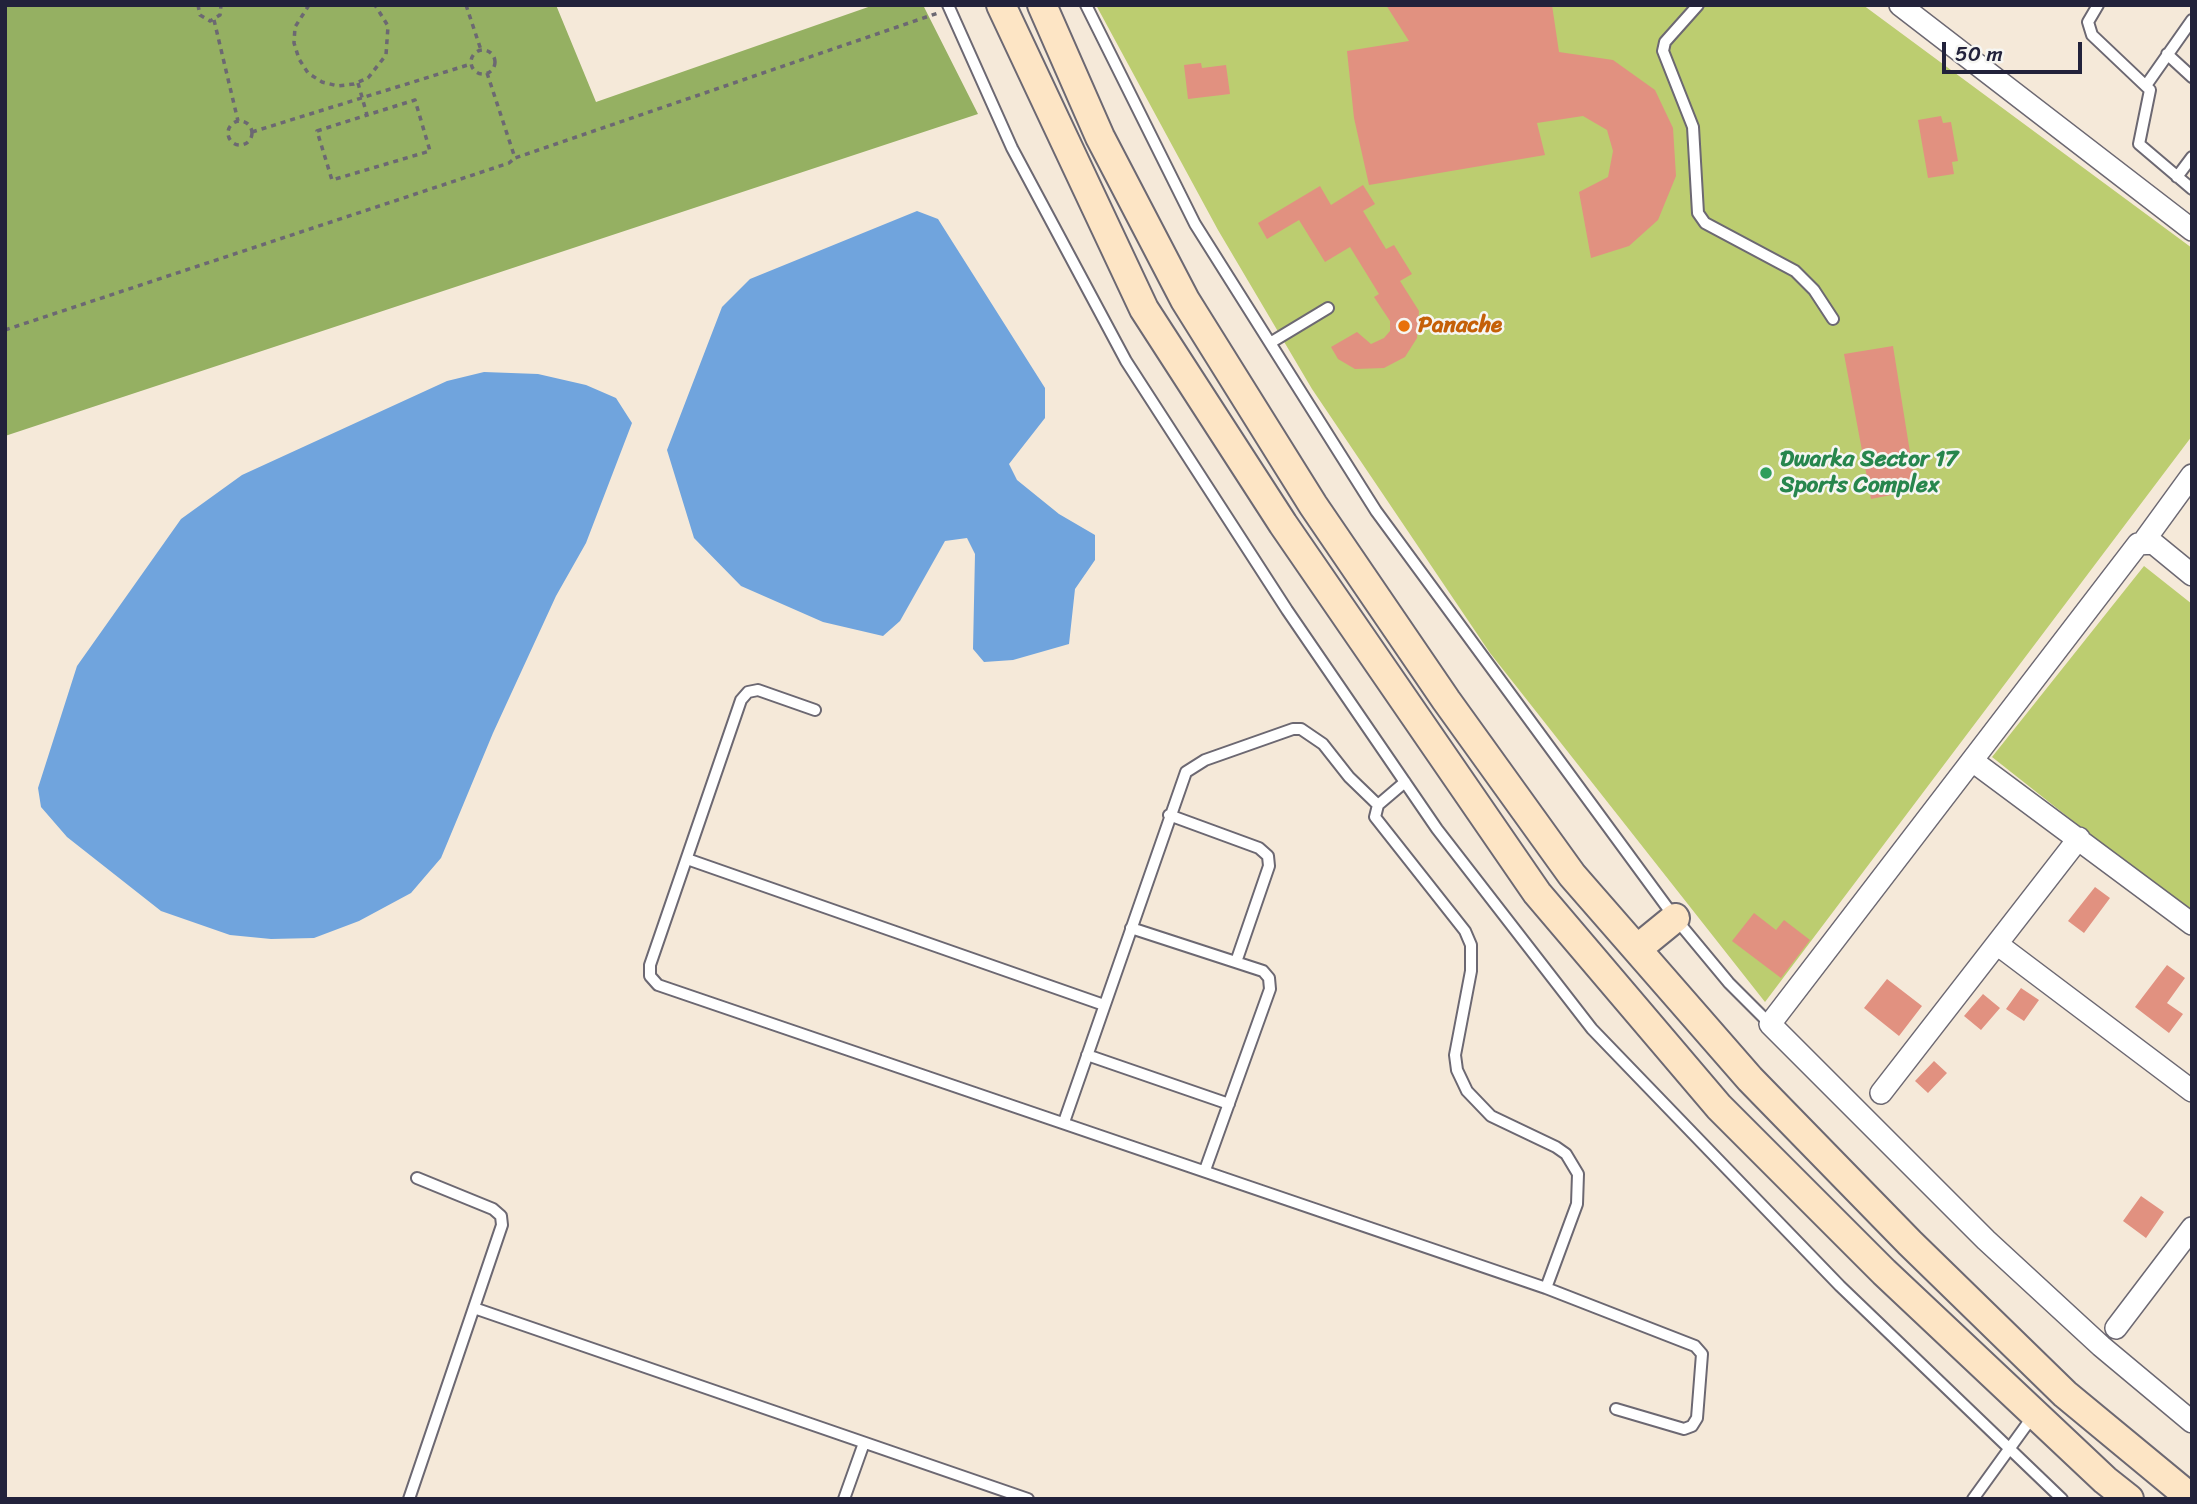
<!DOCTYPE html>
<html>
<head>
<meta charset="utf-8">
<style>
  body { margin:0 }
  #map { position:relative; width:2197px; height:1504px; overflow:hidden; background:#f5e9d9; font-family:Sriracha,sans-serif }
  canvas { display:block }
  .frame { position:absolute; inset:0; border:7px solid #22223b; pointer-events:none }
  .scale { position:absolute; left:1942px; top:42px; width:140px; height:32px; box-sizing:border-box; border:4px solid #22223b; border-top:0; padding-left:9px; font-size:21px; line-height:24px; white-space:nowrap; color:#22223b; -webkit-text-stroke:5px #f6f6f2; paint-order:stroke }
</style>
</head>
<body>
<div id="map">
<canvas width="2197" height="1504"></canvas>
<div class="frame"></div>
<div class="scale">50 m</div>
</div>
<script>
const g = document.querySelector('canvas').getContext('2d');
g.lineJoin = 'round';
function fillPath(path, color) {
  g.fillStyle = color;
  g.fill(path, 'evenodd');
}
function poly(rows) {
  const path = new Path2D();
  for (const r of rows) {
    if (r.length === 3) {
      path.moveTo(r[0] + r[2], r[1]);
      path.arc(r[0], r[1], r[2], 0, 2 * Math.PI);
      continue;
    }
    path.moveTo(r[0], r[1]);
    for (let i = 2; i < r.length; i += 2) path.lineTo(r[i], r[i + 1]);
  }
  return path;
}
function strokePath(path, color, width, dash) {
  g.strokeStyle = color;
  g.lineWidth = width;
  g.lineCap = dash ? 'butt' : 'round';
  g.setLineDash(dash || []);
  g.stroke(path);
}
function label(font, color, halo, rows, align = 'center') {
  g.font = font + ' Sriracha,sans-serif';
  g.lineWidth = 5;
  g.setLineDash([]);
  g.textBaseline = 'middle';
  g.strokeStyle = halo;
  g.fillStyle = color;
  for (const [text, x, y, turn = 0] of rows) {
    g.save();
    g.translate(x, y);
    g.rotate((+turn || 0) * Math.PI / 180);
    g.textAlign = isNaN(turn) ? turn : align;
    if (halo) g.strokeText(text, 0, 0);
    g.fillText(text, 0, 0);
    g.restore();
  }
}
fillPath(poly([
  [1096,5,1863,5,2192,248,2192,436,1765,1002,1490,653,1312,389,1218,230],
  [2144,566,2192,604,2192,915,1992,757]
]), '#bccd70');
fillPath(poly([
  [5,5,556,5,596,102,874,5,923,5,978,114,5,436]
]), '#95b062');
fillPath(poly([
  [917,211,938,219,1045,388,1045,418,1009,464,1017,480,1059,514,1095,535,1095,560,1075,589,1069,644,1013,660,984,662,973,649,975,554,967,538,945,541,900,621,883,636,823,622,741,586,694,538,667,450,722,307,750,279],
  [484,372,538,374,586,385,616,398,632,423,586,543,556,596,493,733,441,858,411,893,359,921,314,938,271,939,230,935,161,911,67,837,41,807,38,788,77,666,181,519,242,475,447,381]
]), '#70a4dd');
fillPath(poly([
  [1386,5,1552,5,1559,52,1613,60,1655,90,1673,128,1676,176,1658,220,1629,246,1591,258,1579,192,1608,177,1613,151,1607,130,1583,116,1537,123,1545,155,1369,185,1354,118,1347,51,1409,41],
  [1201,63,1202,68,1226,65,1230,94,1188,99,1184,65],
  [1941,116,1943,123,1951,122,1958,161,1952,162,1954,174,1928,178,1918,120],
  [1363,185,1375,204,1363,211,1386,249,1394,245,1412,274,1400,281,1419,311,1417,338,1405,357,1384,368,1355,369,1338,359,1331,347,1357,332,1371,344,1384,338,1390,331,1390,321,1374,297,1379,294,1350,247,1325,262,1299,220,1267,239,1258,223,1320,186,1331,205],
  [1893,346,1916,490,1871,499,1844,354],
  [2095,887,2110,898,2084,933,2068,921],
  [1754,913,1776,930,1784,920,1810,940,1781,978,1732,941],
  [2167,965,2185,978,2167,1003,2183,1014,2169,1033,2135,1007],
  [1887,979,1922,1006,1899,1036,1864,1008],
  [2021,988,2039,1000,2024,1021,2006,1009],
  [1983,994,2000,1008,1981,1030,1964,1016],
  [1934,1061,1947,1073,1928,1093,1915,1081],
  [2141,1196,2164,1212,2146,1238,2123,1221]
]), '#e19180');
const service = poly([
  [948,5,1012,148,1126,361,1287,610,1437,829,1592,1029,1840,1286,2062,1499],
  [1086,5,1195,224,1376,511,1675,918,1729,983,1770,1024],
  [1698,5,1665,42,1663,51,1693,127,1698,213,1705,223,1795,271,1814,290,1833,319],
  [2098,5,2088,22,2092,35,2150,90,2139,144,2192,189],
  [2167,54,2192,77],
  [2147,84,2192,20],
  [2177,177,2192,157],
  [1270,343,1328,308],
  [815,710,758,690,748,692,741,700,650,965,650,976,658,985,1546,1288,1695,1346,1702,1354,1697,1418,1692,1426,1684,1429,1616,1409],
  [1405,782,1378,805,1375,817,1465,931,1471,945,1471,971,1455,1055,1457,1070,1467,1091,1491,1116,1556,1147,1566,1154,1578,1174,1577,1204,1546,1288],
  [1169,815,1259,848,1268,856,1269,866,1236,962],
  [687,859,1104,1005],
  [1131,928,1263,971,1269,978,1270,989,1205,1170],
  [1087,1055,1229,1104],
  [1064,1122,1186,772,1205,760,1293,729,1301,729,1323,744,1349,777,1378,805],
  [474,1308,1028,1499],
  [409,1499,502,1225,501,1216,493,1209,417,1178],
  [844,1499,864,1443],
  [1973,1499,2033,1416]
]);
const minor = poly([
  [1900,5,2192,230],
  [2144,541,2192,475],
  [2192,575,2153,543,2138,544,1770,1024,1986,1240,2101,1346,2192,1422],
  [1974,762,2192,924],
  [1997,944,2192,1091],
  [1881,1093,2079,838],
  [2116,1328,2192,1228]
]);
const secondary = poly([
  [1001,5,1144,309,1283,524,1537,893,1719,1107,1884,1272,2105,1480,2129,1499],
  [1042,5,1100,137,1185,300,1313,505,1446,700,1572,875,1750,1079,1910,1243,2065,1394,2192,1499],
  [1637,949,1675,918]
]);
strokePath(service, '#6c6872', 14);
strokePath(minor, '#6c6872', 24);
strokePath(secondary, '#6c6872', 32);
strokePath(poly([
  [198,5,200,15,210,21,220,15,221,5],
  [309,5,295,27,294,43,299,59,308,73,322,82,338,86,354,84,368,78,386,55,388,26,375,5],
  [466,5,481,50],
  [214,20,238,121],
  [483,62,12],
  [487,73,515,158,938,13],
  [358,83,367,115,415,100,430,151,332,180,317,131,367,115],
  [240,133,12],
  [252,132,471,64],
  [5,330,509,163,515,158]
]), '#6c6872', 3.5, [5, 5]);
strokePath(service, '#fff', 10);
strokePath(minor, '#fff', 21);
strokePath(secondary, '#fde5c5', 28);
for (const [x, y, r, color] of [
  [1404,326,7,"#e8710a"],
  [1766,473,7,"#2e9e5b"]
]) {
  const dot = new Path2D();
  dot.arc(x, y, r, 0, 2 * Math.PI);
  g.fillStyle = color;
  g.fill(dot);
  strokePath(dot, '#f6f6f2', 2.5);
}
label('bold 23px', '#c56008', '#f6f6f2', [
  ["Panache",1418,326]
], 'left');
label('bold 23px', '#27864d', '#f6f6f2', [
  ["Dwarka Sector 17",1780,460],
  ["Sports Complex",1780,486]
], 'left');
</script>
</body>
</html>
